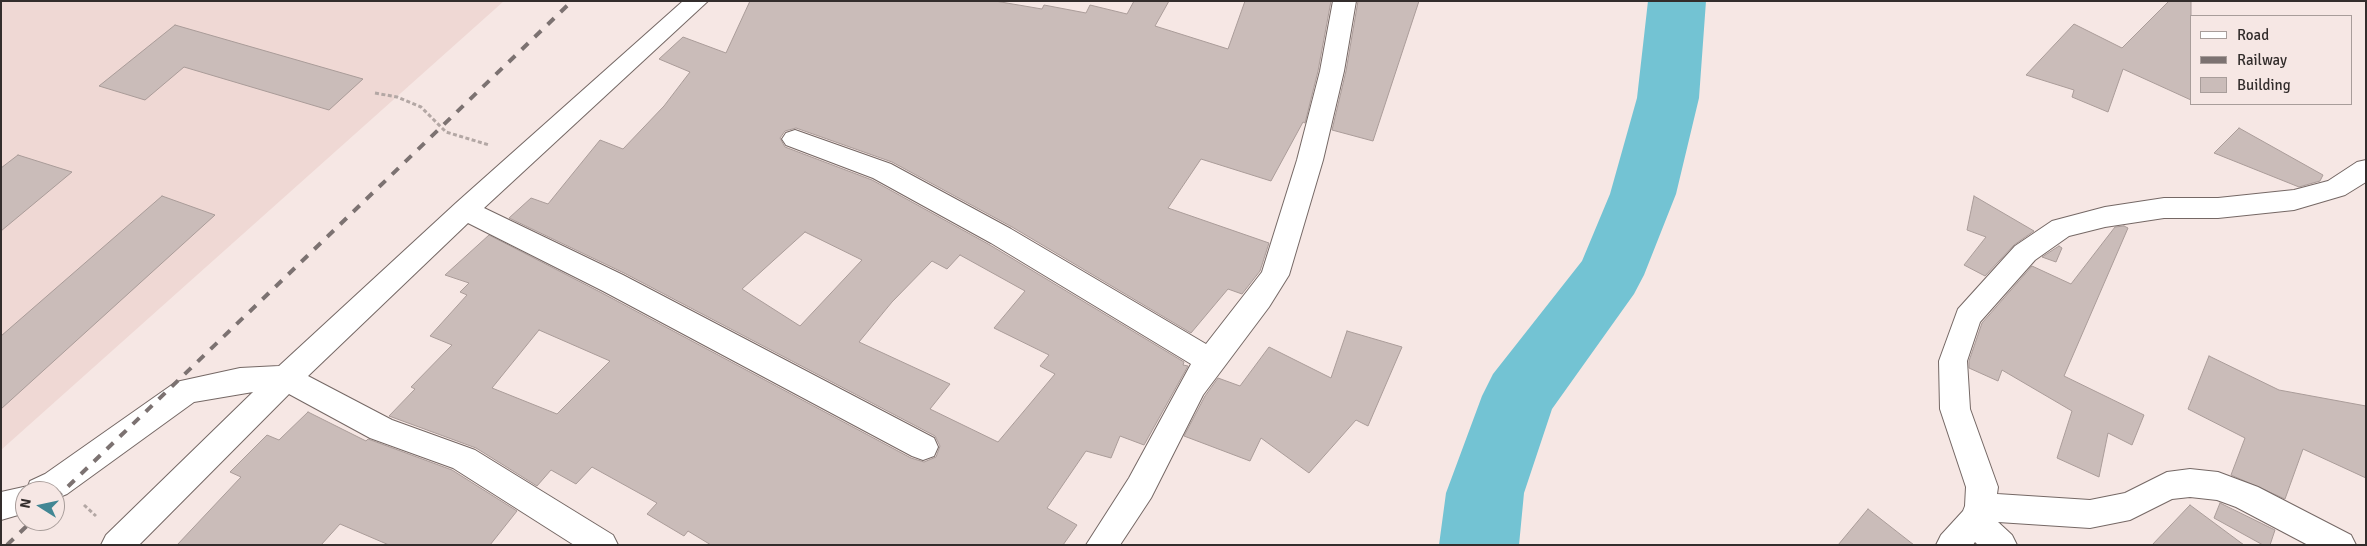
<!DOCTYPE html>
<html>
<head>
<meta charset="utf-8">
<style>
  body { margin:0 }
  #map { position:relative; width:2367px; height:546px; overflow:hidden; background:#f6e7e4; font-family:Signika,sans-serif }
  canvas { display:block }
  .frame { position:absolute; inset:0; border:2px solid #332d2c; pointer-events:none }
  .legend { position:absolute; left:2190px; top:15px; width:162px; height:90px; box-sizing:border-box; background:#f6e7e4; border:1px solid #a89d9a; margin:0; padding:6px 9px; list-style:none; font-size:15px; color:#332d2c }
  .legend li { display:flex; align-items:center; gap:10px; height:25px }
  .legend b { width:25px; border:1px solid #a89d9a }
  .north { position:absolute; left:15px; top:481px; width:50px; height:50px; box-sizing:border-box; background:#f6e7e4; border:1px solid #a89d9a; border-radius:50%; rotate:280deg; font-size:14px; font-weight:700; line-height:20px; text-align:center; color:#332d2c }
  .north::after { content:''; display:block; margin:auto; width:18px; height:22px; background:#428794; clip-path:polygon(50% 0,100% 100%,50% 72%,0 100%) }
</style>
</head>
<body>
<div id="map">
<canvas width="2367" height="546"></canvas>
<div class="frame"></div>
<ul class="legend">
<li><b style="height:6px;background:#fff"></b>Road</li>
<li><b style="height:6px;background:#7c7271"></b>Railway</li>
<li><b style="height:14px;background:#cabcb9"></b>Building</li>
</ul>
<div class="north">N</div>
</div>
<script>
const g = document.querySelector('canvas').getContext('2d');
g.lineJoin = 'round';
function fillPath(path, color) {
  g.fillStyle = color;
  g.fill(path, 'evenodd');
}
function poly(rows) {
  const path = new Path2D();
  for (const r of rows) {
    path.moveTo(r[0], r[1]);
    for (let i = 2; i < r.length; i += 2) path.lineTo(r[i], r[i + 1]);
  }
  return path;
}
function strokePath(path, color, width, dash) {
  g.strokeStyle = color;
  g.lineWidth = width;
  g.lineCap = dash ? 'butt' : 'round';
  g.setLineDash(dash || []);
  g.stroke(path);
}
fillPath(poly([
  [1,1,504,1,1,450]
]), '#efd8d4');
fillPath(poly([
  [1648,1,1706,1,1699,98,1676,194,1644,275,1634,294,1552,409,1524,493,1519,545,1439,545,1446,493,1482,396,1493,374,1582,261,1610,194,1637,98,1648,1]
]), '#73c3d3');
const building = poly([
  [750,1,995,1,1042,9,1044,5,1086,13,1090,5,1127,14,1134,1,1169,1,1155,26,1228,49,1245,1,1331,1,1318,71,1305,123,1303,122,1271,181,1201,159,1168,208,1269,243,1260,271,1242,294,1228,289,1191,333,1012,227,892,162,796,128,785,131,780,138,785,147,872,180,990,245,1184,362,1183,365,1188,366,1144,445,1120,436,1111,458,1086,451,1047,508,1077,525,1063,545,711,545,688,531,684,536,647,514,657,503,592,467,576,484,551,470,537,486,476,448,389,416,415,389,411,387,452,345,430,336,467,295,460,292,469,283,445,275,489,235,602,293,911,458,924,462,936,457,940,446,935,436,624,273,509,218,531,198,548,204,600,140,623,149,664,106,690,72,659,59,683,37,726,53,750,1],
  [805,232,862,260,800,326,742,289,805,232],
  [960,255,1025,291,994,328,1049,355,1040,366,1055,374,998,442,930,409,950,384,859,342,892,302,932,261,947,269,960,255],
  [539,330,610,361,557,414,492,388,539,330],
  [1358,1,1419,1,1373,141,1332,130,1346,71,1358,1],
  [2169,1,2191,1,2191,100,2123,69,2108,112,2072,97,2074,90,2026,75,2074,24,2122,48,2169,1],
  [175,25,363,79,329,110,184,67,145,100,99,86,175,25],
  [2239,128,2323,175,2320,181,2299,187,2214,153,2239,128],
  [18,155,72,172,1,231,1,168,18,155],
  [162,196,215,215,1,409,1,336,162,196],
  [1974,196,2034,231,2014,245,1985,276,1964,265,1986,237,1967,230,1974,196],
  [2124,226,2128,228,2064,376,2144,415,2132,445,2108,433,2099,477,2057,458,2072,411,2002,370,1998,381,1969,368,1969,361,1982,323,2032,266,2071,284,2115,227,2124,226],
  [2059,246,2062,248,2056,262,2042,257,2059,246],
  [1347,331,1402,347,1368,426,1356,420,1309,473,1261,438,1250,461,1184,436,1205,396,1218,378,1240,386,1269,347,1331,378,1347,331],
  [2209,356,2279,390,2366,406,2366,478,2303,449,2285,499,2231,475,2245,438,2188,409,2209,356],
  [308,412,366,441,368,439,452,470,517,511,490,545,389,545,340,524,321,545,177,545,241,477,230,472,267,435,279,440,308,412],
  [2220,503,2275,530,2270,545,2263,545,2214,518,2220,503],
  [2190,505,2244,545,2152,545,2190,505],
  [1868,509,1914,545,1838,545,1868,509]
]);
fillPath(building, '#cabcb9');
strokePath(building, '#aa9c99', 1);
const minor = poly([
  [683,1,708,1,484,208,623,275,934,438,938,447,934,456,923,460,912,456,603,291,468,223,308,376,392,420,475,450,613,535,618,545,574,545,453,468,370,438,289,394,139,545,101,545,106,535,253,392,194,402,67,494,55,499,55,491,25,491,25,513,1,520,1,492,28,486,30,481,45,474,176,382,240,368,279,366,456,203,683,1],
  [1333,1,1356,1,1344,71,1323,160,1289,275,1269,307,1203,395,1151,498,1120,545,1086,545,1129,478,1191,364,991,243,873,178,786,145,782,139,786,133,795,130,891,164,1011,229,1206,344,1262,272,1297,160,1320,71,1333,1],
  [2366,160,2366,182,2345,195,2294,210,2218,218,2164,218,2105,227,2069,236,2035,260,1980,322,1967,361,1970,409,1998,487,1997,494,2090,500,2125,493,2167,472,2190,469,2218,472,2258,487,2351,535,2356,545,2308,545,2236,507,2217,500,2190,497,2172,499,2130,520,2090,528,1998,522,2012,535,2017,545,1978,545,1975,542,1973,545,1936,545,1941,535,1963,511,1965,506,1966,487,1940,409,1939,361,1958,309,2015,246,2052,221,2105,207,2164,198,2218,198,2294,190,2328,181,2357,162,2366,160]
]);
strokePath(minor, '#756865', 2);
strokePath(poly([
  [375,93,397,97,421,107,446,132,489,145],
  [84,505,96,516]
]), '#b3a7a4', 3, [4, 2.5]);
fillPath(minor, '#fff');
strokePath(poly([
  [55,499,572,1],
  [7,545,32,521]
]), '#7c7271', 4, [9, 9]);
</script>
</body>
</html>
